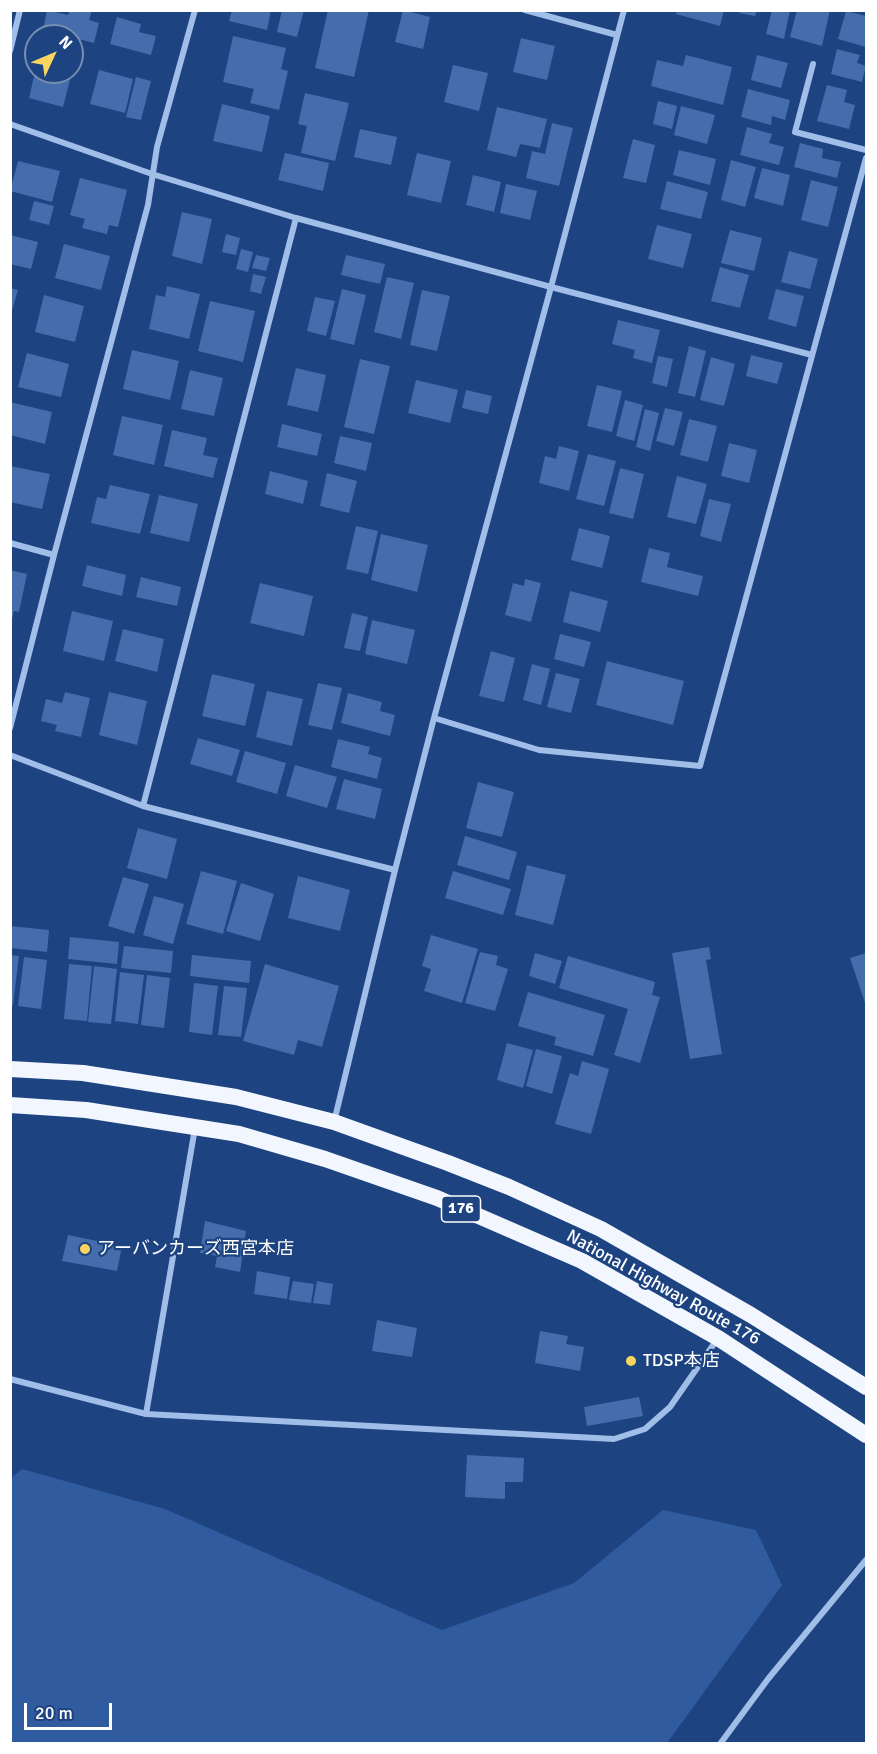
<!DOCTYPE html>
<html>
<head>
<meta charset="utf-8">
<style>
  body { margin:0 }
  #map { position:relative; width:877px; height:1754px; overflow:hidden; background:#1d4381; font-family:Signika,sans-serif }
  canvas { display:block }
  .frame { position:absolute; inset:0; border:12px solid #fff; pointer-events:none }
  .north { position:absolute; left:24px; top:24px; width:60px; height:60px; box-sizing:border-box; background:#1d4381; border:2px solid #778eb3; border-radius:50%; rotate:46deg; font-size:16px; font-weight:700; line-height:24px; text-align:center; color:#fff }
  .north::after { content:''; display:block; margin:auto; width:21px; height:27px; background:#f9d55f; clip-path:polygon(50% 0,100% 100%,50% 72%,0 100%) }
  .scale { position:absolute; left:24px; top:1703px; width:88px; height:27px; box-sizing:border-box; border:3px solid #fff; border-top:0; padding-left:8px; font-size:18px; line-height:21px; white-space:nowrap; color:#fff; -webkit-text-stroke:4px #1d4381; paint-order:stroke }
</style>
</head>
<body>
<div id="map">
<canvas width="877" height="1754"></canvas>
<div class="frame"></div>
<div class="north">N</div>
<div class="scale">20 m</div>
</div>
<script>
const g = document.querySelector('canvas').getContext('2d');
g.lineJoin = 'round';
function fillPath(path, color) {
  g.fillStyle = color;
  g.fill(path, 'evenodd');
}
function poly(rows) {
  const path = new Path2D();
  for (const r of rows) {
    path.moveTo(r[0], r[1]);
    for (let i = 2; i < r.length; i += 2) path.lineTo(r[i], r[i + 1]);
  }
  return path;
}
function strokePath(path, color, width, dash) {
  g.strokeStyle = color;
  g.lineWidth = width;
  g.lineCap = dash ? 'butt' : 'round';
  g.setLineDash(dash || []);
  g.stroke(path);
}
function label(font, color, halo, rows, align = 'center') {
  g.font = font + ' Signika,"Noto Sans JP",sans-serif';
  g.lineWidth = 4.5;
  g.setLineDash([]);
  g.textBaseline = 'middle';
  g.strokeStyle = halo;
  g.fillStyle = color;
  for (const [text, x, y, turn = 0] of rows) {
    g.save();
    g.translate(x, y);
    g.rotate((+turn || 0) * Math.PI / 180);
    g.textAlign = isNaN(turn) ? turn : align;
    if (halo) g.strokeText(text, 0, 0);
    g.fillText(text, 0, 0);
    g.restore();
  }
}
fillPath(poly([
  [22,1469,165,1509,442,1630,574,1583,663,1510,756,1530,782,1585,667,1743,11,1743,10,1479]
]), '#305c9f');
fillPath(poly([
  [47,10,68,15,70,10,92,10,89,20,99,23,94,43,43,30],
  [232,10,271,10,267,30,229,21],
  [282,10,304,10,297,37,277,32],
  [328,10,369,10,354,77,315,68],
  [403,10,430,17,423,49,395,42],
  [677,10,724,10,720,26,676,14],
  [740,10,757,10,755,16,739,13],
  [772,10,790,10,784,39,766,34],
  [797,10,830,10,822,46,790,37],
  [846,11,866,16,866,47,838,39],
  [117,17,141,24,139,32,156,36,151,55,110,44],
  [233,36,286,48,281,69,288,71,279,110,250,103,254,89,223,82],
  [521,38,555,46,547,80,513,72],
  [837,49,860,55,857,63,866,66,862,82,831,74],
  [686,55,732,67,723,105,651,86,657,60,683,66],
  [757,55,788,63,781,88,751,80],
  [453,65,488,73,479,111,444,102],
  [99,70,133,79,125,113,90,104],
  [35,72,72,72,63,107,29,98],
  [136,77,151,81,141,120,126,117],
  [827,85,847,90,844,102,855,105,849,129,817,121],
  [748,89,790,100,785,120,772,116,771,125,741,117],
  [305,93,349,103,335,161,301,153,307,126,298,124],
  [658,101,677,106,672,129,653,124],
  [222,104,270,116,262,152,213,141],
  [681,106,715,115,707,144,674,135],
  [497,107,547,119,540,148,520,144,516,157,487,150],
  [552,123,573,128,559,186,526,178,532,151,545,154],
  [747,127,772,134,769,143,784,147,779,165,740,155],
  [360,129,397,137,391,165,354,157],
  [633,139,655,145,646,183,623,178],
  [800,143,823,149,822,158,841,162,837,178,794,167],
  [679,150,716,159,710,185,673,175],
  [285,153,329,163,323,191,278,180],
  [417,153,451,161,441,203,407,195],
  [731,160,756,167,745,207,721,200],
  [18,161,60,171,52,202,10,191],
  [762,168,790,175,783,206,754,198],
  [473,175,501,182,494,212,466,205],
  [80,178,127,190,118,227,109,225,107,234,82,228,85,219,70,215],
  [811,180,838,187,828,227,801,220],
  [667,181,708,192,701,219,660,209],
  [506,184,537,191,530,220,500,213],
  [34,201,54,206,49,225,29,220],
  [182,212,212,219,202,264,172,256],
  [657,225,692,234,683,268,648,259],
  [730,230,762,238,754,271,721,263],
  [226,234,240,238,236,255,222,252],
  [10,235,38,242,31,269,10,264],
  [64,244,110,256,101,290,55,278],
  [241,249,253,252,248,272,236,269],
  [789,251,818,259,810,289,781,282],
  [256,255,270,258,266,271,252,268],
  [346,255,385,264,380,284,341,275],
  [720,267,749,275,740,308,711,301],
  [253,274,266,277,261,294,250,291],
  [387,277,414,283,401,339,374,332],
  [167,286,200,294,189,339,149,329,156,295,165,297],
  [10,288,18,290,11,314,10,314],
  [342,289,366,295,354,345,330,339],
  [776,289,804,296,796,327,768,319],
  [422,290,450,296,437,351,410,345],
  [44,295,84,306,75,342,35,332],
  [315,297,335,301,326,336,307,331],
  [210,301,255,311,243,362,198,351],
  [618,320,660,330,652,363,633,358,635,350,612,344],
  [689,346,706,351,695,397,678,393],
  [132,350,179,361,170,400,123,389],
  [27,353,69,364,61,397,18,387],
  [751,355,783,363,777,384,746,376],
  [658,356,673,359,667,387,652,383],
  [711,357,735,364,724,406,700,400],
  [360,359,390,366,374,434,344,427],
  [296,368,326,375,318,412,287,405],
  [190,370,223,378,214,416,181,409],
  [416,380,458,390,450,423,408,413],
  [597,385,622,391,612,432,587,426],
  [466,390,492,396,488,414,462,408],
  [625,400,643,405,634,441,616,436],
  [10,402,52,412,45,444,10,435],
  [665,408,683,412,674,446,656,441],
  [645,409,659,413,650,451,636,447],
  [122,416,163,425,154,465,113,455],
  [689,419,717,426,708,462,680,455],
  [282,424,322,434,317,456,277,447],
  [172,430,207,438,203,455,218,458,213,478,164,466],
  [340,436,372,443,366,471,334,463],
  [729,443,757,450,749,483,721,476],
  [559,446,579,451,569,491,539,483,545,456,556,459],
  [588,454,616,461,604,506,576,499],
  [10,466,50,474,42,509,10,502],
  [620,468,644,474,633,519,609,513],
  [270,471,308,481,303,504,265,494],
  [327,473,357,481,349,513,320,506],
  [677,476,707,484,696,524,667,517],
  [110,485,150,494,140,534,91,523,97,497,106,499],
  [159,495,198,504,189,542,150,533],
  [709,499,731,504,721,542,700,536],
  [356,526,378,531,368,574,346,569],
  [579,528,610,536,602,568,571,560],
  [381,534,428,545,417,592,371,580],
  [649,548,670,553,667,567,703,576,698,596,641,582],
  [87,565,126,575,122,596,82,586],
  [10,570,27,574,19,612,14,611,11,624],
  [141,577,181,587,177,606,136,597],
  [525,579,541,583,531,622,505,615,513,583,524,586],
  [260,583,313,596,304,636,250,623],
  [570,591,608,601,600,632,563,622],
  [72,611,113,621,104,661,63,651],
  [352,613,368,617,360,651,344,648],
  [372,620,415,630,407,664,365,654],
  [123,629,164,639,157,672,115,661],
  [560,634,591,642,584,667,554,659],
  [491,651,515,658,504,702,479,696],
  [607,661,684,681,673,725,596,705],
  [532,664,550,669,541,705,523,700],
  [556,673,580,679,571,713,547,707],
  [212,674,255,684,245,726,202,716],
  [318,683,342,688,332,730,308,725],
  [267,691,303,699,292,746,256,737],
  [65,692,90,698,81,737,55,731,57,725,41,721,46,699,62,703],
  [109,692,147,701,137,745,99,735],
  [348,693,382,702,380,711,395,715,390,736,341,723],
  [198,738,240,750,232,776,190,764],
  [338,739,370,747,368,754,382,758,377,779,331,767],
  [245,751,286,763,277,794,236,782],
  [295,765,337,777,327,808,286,796],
  [344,779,382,789,375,819,336,809],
  [478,782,514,792,502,837,466,828],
  [138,828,177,839,167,879,127,868],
  [465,836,517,852,509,880,457,865],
  [527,865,566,875,553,925,515,915],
  [201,871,237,881,223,934,186,924],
  [453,871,511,889,503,915,445,898],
  [298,876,350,890,340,931,288,918],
  [123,877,149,884,134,934,108,926],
  [241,883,274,894,260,941,226,931],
  [154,896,184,904,173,944,143,935],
  [10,926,49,930,47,952,10,948],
  [431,935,478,949,462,1003,424,991,431,969,422,966],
  [70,937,119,942,117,964,68,959],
  [124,946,173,951,171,973,121,968],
  [709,947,711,959,706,960,722,1054,690,1059,672,953],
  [480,952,498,956,496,965,508,969,495,1011,465,1003],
  [535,953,562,961,555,984,529,976],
  [866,953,866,1006,850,958],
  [10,955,19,956,13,1005,10,1005],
  [192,955,251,961,249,983,190,976],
  [568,956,655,982,652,995,660,997,640,1063,614,1055,628,1009,559,988],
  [24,957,47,960,41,1009,18,1006],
  [69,964,92,966,87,1021,64,1019],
  [265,964,339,986,322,1047,298,1040,294,1055,243,1041],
  [94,966,117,969,111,1024,88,1022],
  [120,972,144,975,138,1024,115,1021],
  [147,975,170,978,164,1028,141,1025],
  [194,983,218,986,212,1035,189,1032],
  [224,986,247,988,241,1037,218,1035],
  [528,992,605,1015,593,1056,554,1045,556,1037,518,1026],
  [507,1043,533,1050,523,1088,497,1080],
  [536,1049,562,1056,552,1094,526,1086],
  [582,1061,609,1069,591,1134,555,1124,570,1073,578,1076],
  [205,1221,246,1231,240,1272,215,1267,217,1256,200,1253],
  [68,1235,122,1246,117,1271,62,1261],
  [257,1271,290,1277,287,1299,254,1294],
  [293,1281,314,1284,311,1303,289,1300],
  [317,1281,333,1284,330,1305,313,1303],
  [377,1320,417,1328,412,1357,372,1351],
  [540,1331,568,1336,566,1344,584,1347,580,1371,535,1363],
  [639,1397,643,1416,587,1426,584,1407],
  [467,1455,524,1458,523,1482,505,1482,505,1499,465,1497]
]), '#456dab');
strokePath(poly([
  [525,10,617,35],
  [10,51,20,10],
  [813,64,795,132,866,150],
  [10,124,152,174,296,218,551,287,812,355],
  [10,543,54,555],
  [434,718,539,750,700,766,866,158],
  [10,728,54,555,148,205,157,147,195,10],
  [10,755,143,806,395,870],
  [143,806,296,218],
  [334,1122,395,870,434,718,551,287,624,10],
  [10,1379,146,1414,614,1439,645,1429,670,1407,718,1338],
  [146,1414,195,1128],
  [720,1744,768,1679,866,1560]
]), '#a1bee9', 6);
strokePath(poly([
  [10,1069,83,1073,236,1097,334,1122,448,1163,509,1187,601,1229,751,1315,866,1387],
  [10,1105,86,1110,239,1134,325,1159,437,1198,582,1261,718,1338,866,1435]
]), '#f2f6fe', 16);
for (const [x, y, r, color] of [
  [85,1249,6,"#f9d55f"],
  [631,1361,6,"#f9d55f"]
]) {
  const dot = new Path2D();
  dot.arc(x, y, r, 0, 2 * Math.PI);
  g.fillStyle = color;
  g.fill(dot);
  strokePath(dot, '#1d4381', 2);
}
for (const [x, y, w] of [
  [461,1209,39]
]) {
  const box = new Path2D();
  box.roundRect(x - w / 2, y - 13, w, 26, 4.5);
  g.fillStyle = '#1d4381';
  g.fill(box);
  strokePath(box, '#fff', 1.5);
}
label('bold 16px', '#fff', null, [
  ["176",461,1209]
]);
label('18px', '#fff', '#1d4381', [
  ["アーバンカーズ西宮本店",97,1249],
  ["TDSP本店",643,1361]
], 'left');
label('18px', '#fff', '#1d4381', [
  ["National Highway Route 176",663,1288,29]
]);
</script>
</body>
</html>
